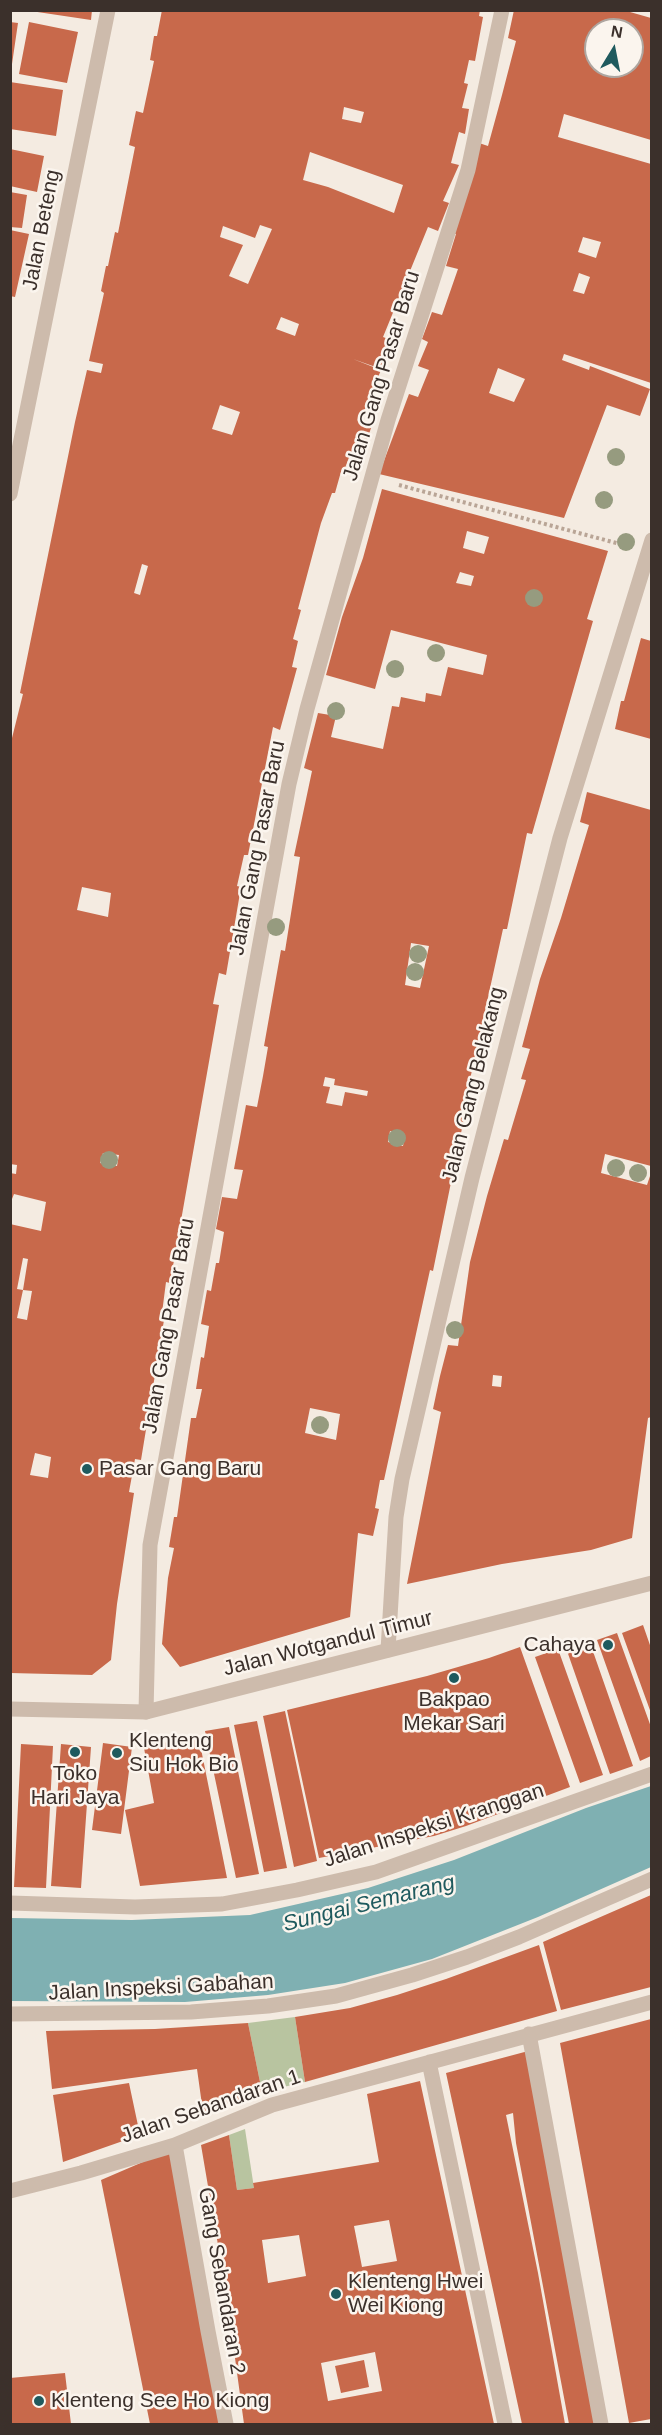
<!DOCTYPE html>
<html>
<head>
<meta charset="utf-8">
<style>
  body { margin:0 }
  #map { position:relative; width:662px; height:2435px; overflow:hidden; background:#f4ebe1; font-family:Helvetica,sans-serif }
  canvas { display:block }
  .frame { position:absolute; inset:0; border:12px solid #3b302b; pointer-events:none }
  .north { position:absolute; left:584px; top:18px; width:60px; height:60px; box-sizing:border-box; background:#fbf5ee; border:2px solid #aea6a0; border-radius:50%; rotate:10deg; font-size:16px; font-weight:700; line-height:24px; text-align:center; color:#3b302b }
  .north::after { content:''; display:block; margin:auto; width:21px; height:27px; background:#1f5a5e; clip-path:polygon(50% 0,100% 100%,50% 72%,0 100%) }
</style>
</head>
<body>
<div id="map">
<canvas width="662" height="2435"></canvas>
<div class="frame"></div>
<div class="north">N</div>
</div>
<script>
const g = document.querySelector('canvas').getContext('2d');
g.lineJoin = 'round';
function fillPath(path, color) {
  g.fillStyle = color;
  g.fill(path, 'evenodd');
}
function poly(rows) {
  const path = new Path2D();
  for (const r of rows) {
    path.moveTo(r[0], r[1]);
    for (let i = 2; i < r.length; i += 2) path.lineTo(r[i], r[i + 1]);
  }
  return path;
}
function strokePath(path, color, width, dash) {
  g.strokeStyle = color;
  g.lineWidth = width;
  g.lineCap = dash ? 'butt' : 'round';
  g.setLineDash(dash || []);
  g.stroke(path);
}
function label(font, color, halo, rows, align = 'center') {
  g.font = font + ' Helvetica,sans-serif';
  g.lineWidth = 5;
  g.setLineDash([]);
  g.textBaseline = 'middle';
  g.strokeStyle = halo;
  g.fillStyle = color;
  for (const [text, x, y, turn = 0] of rows) {
    g.save();
    g.translate(x, y);
    g.rotate((+turn || 0) * Math.PI / 180);
    g.textAlign = isNaN(turn) ? turn : align;
    if (halo) g.strokeText(text, 0, 0);
    g.fillText(text, 0, 0);
    g.restore();
  }
}
fillPath(poly([
  [295,2017,305,2082,262,2092,248,2023],
  [245,2129,254,2188,237,2190,229,2135]
]), '#b8c4a0');
fillPath(poly([
  [651,1786,651,1867,538,1917,432,1959,345,1983,268,1995,185,2002,11,2001,11,1918,132,1920,250,1915,368,1888,454,1860,586,1808]
]), '#7fb0b2');
fillPath(poly([
  [24,10,92,10,91,20],
  [162,10,480,10,479,16,483,17,475,61,469,60,464,83,468,84,462,108,469,109,465,134,459,132,451,163,459,165,443,201,449,203,438,231,428,227,383,337,396,342,384,370,353,359,381,370,359,424,371,428,362,455,351,452,345,468,342,468,335,493,332,493,321,523,298,609,301,610,293,639,298,641,292,667,297,668,280,730,273,727,248,855,244,855,237,886,241,887,226,975,219,973,213,1004,219,1005,170,1283,166,1282,162,1313,165,1314,141,1460,135,1459,129,1492,134,1493,117,1604,111,1660,92,1675,10,1673,10,1224,41,1231,46,1202,14,1194,10,1204,10,1173,16,1174,17,1165,10,1164,10,746,23,694,20,693,75,422,87,370,101,373,103,364,89,361,104,293,101,291,106,266,108,266,115,232,118,233,135,147,129,145,136,111,143,113,154,61,150,60,154,36,157,36],
  [344,107,364,112,361,123,342,119],
  [310,152,403,185,394,213,328,187,303,180],
  [260,225,272,229,248,284,229,276,243,245,220,237,223,226,255,238],
  [281,317,299,324,295,336,276,329],
  [220,405,240,412,232,435,212,429],
  [142,564,148,566,140,595,134,593],
  [82,887,111,893,108,917,77,910],
  [103,1153,119,1155,117,1166,100,1163],
  [23,1258,28,1259,23,1290,17,1289],
  [23,1290,32,1291,27,1320,17,1318],
  [35,1453,51,1457,48,1478,30,1475],
  [514,10,623,10,651,18,651,140,564,114,558,137,651,164,651,383,564,354,562,360,589,370,590,366,650,389,640,416,607,405,564,518,379,474,409,394,418,397,429,370,418,366,428,342,422,339,432,312,442,315,458,269,446,266,456,234,453,233,479,143,488,146,502,95,516,41,508,38],
  [596,30,632,30,632,66,596,66],
  [583,237,601,242,596,258,578,252],
  [579,273,590,277,584,294,573,291],
  [498,368,525,379,514,402,489,393],
  [10,22,18,23,12,64,10,64],
  [29,22,78,32,67,83,19,74],
  [10,82,63,90,56,136,10,129],
  [10,149,44,156,37,192,10,186],
  [10,192,27,195,22,228,10,227],
  [10,230,29,234,15,297,10,296],
  [382,489,608,551,587,619,593,621,532,834,527,833,507,929,503,929,469,1084,471,1084,433,1271,430,1270,384,1480,380,1480,375,1508,379,1509,373,1536,358,1533,350,1617,180,1667,162,1644,168,1578,174,1548,169,1547,174,1517,177,1517,191,1418,196,1418,202,1389,196,1389,201,1357,204,1358,209,1326,201,1324,207,1290,211,1291,216,1263,219,1263,224,1232,216,1229,222,1197,237,1199,243,1170,234,1169,246,1105,257,1107,263,1076,268,1047,264,1046,281,950,285,951,300,857,294,856,312,771,304,768,318,713,336,716,331,737,383,749,392,706,399,707,401,697,425,702,426,693,441,696,448,667,483,675,487,655,391,630,375,689,326,675,342,617,363,558],
  [467,531,489,537,484,554,463,548],
  [460,572,474,576,471,586,456,583],
  [411,943,429,946,420,988,405,985],
  [325,1077,335,1079,334,1085,368,1091,367,1096,345,1092,342,1106,326,1103,330,1087,323,1086],
  [390,1131,405,1134,403,1146,388,1142],
  [310,1408,340,1414,336,1440,305,1433],
  [641,638,651,641,651,739,615,729,621,701,624,701],
  [587,792,651,810,651,1166,605,1154,601,1173,647,1185,651,1173,651,1417,648,1418,632,1538,591,1550,502,1564,407,1584,441,1412,433,1409,440,1376,448,1345,458,1346,470,1262,487,1196,504,1139,508,1140,526,1080,521,1079,530,1049,522,1047,540,979,561,918,589,825,580,822],
  [493,1375,502,1376,501,1387,492,1386],
  [643,1625,651,1648,651,1713,622,1633],
  [617,1633,651,1727,651,1756,640,1761,597,1640],
  [589,1640,633,1766,610,1774,566,1648],
  [520,1647,570,1787,466,1826,434,1836,319,1858,287,1710,427,1676,489,1658],
  [558,1649,603,1775,580,1783,535,1657],
  [285,1711,317,1861,294,1867,263,1716],
  [257,1721,287,1868,264,1872,234,1725],
  [229,1727,259,1874,236,1878,205,1731],
  [198,1734,227,1878,140,1886,125,1810,154,1803,144,1748],
  [103,1743,132,1747,121,1834,92,1830],
  [21,1744,53,1746,46,1888,14,1887],
  [61,1744,91,1747,81,1888,51,1886],
  [651,1895,651,1987,561,2010,543,1942],
  [539,1945,557,2011,305,2082,295,2017,350,2008,397,1995,446,1979],
  [651,2019,651,2419,629,2423,560,2043],
  [248,2023,262,2092,203,2112,197,2069,52,2089,46,2031,155,2029],
  [532,2050,602,2424,569,2424,516,2143,513,2113,506,2115,538,2273,565,2424,522,2424,446,2073],
  [420,2081,494,2424,244,2424,226,2292,201,2145,229,2135,237,2190,254,2188,253,2183,379,2162,367,2094],
  [389,2220,397,2261,362,2267,354,2226],
  [299,2235,306,2276,268,2283,262,2240],
  [375,2352,382,2391,328,2401,321,2363],
  [129,2083,140,2135,63,2162,53,2095],
  [173,2149,220,2424,150,2424,101,2180],
  [364,2360,369,2387,341,2393,335,2366],
  [65,2373,71,2424,10,2424,10,2378]
]), '#c8694b');
strokePath(poly([
  [399,485,620,544]
]), '#b9a596', 4, [3, 3]);
strokePath(poly([
  [388,1650,396,1517,402,1479,472,1178,560,838,652,540],
  [146,1712,150,1545,289,784,307,709,388,420,468,170,502,10],
  [10,1903,135,1907,222,1904,297,1890,376,1872,652,1774],
  [10,2014,191,2012,268,2006,336,1996,412,1975,467,1957,519,1937,652,1879],
  [529,2034,601,2424],
  [429,2062,505,2424],
  [175,2145,208,2331,226,2424],
  [10,2191,81,2173,175,2145,272,2105,652,2002]
]), '#cdbbac', 15);
strokePath(poly([
  [10,494,108,10],
  [10,1709,146,1712,652,1583]
]), '#cdbbac', 15);
g.fillStyle = '#969b7f';
for (const [x, y] of [
  [616,457],
  [604,500],
  [626,542],
  [534,598],
  [436,653],
  [395,669],
  [336,711],
  [276,927],
  [418,954],
  [415,972],
  [397,1138],
  [109,1160],
  [616,1168],
  [638,1173],
  [455,1330],
  [320,1425]
]) {
  g.beginPath();
  g.arc(x, y, 9, 0, 2 * Math.PI);
  g.fill();
}
for (const [x, y, r, color] of [
  [87,1469,6,"#1f5a5e"],
  [608,1645,6,"#1f5a5e"],
  [454,1678,6,"#1f5a5e"],
  [75,1752,6,"#1f5a5e"],
  [117,1753,6,"#1f5a5e"],
  [336,2294,6,"#1f5a5e"],
  [39,2401,6,"#1f5a5e"]
]) {
  const dot = new Path2D();
  dot.arc(x, y, r, 0, 2 * Math.PI);
  g.fillStyle = color;
  g.fill(dot);
  strokePath(dot, '#fbf5ee', 2);
}
label('21px', '#3b302b', '#fbf5ee', [
  ["Jalan Beteng",42,230,-79],
  ["Jalan Gang Pasar Baru",382,376,-73],
  ["Jalan Gang Pasar Baru",258,848,-79],
  ["Jalan Gang Belakang",474,1085,-76],
  ["Jalan Gang Pasar Baru",169,1326,-80],
  ["Jalan Wotgandul Timur",328,1644,-14],
  ["Jalan Inspeksi Kranggan",434,1826,-18],
  ["Jalan Inspeksi Gabahan",161,1988,-3],
  ["Jalan Sebandaran 1",211,2107,-19],
  ["Gang Sebandaran 2",221,2281,80]
]);
label('21px', '#3b302b', '#fbf5ee', [
  ["Pasar Gang Baru",99,1469],
  ["Cahaya",596,1645,"right"],
  ["Bakpao",454,1700,"center"],
  ["Mekar Sari",454,1724,"center"],
  ["Klenteng",129,1741],
  ["Siu Hok Bio",129,1765],
  ["Toko",75,1774,"center"],
  ["Hari Jaya",75,1798,"center"],
  ["Klenteng Hwei",348,2282],
  ["Wei Kiong",348,2306],
  ["Klenteng See Ho Kiong",51,2401]
], 'left');
label('italic 22px', '#1f5a5e', '#fbf5ee', [
  ["Sungai Semarang",369,1904,-14]
]);
</script>
</body>
</html>
